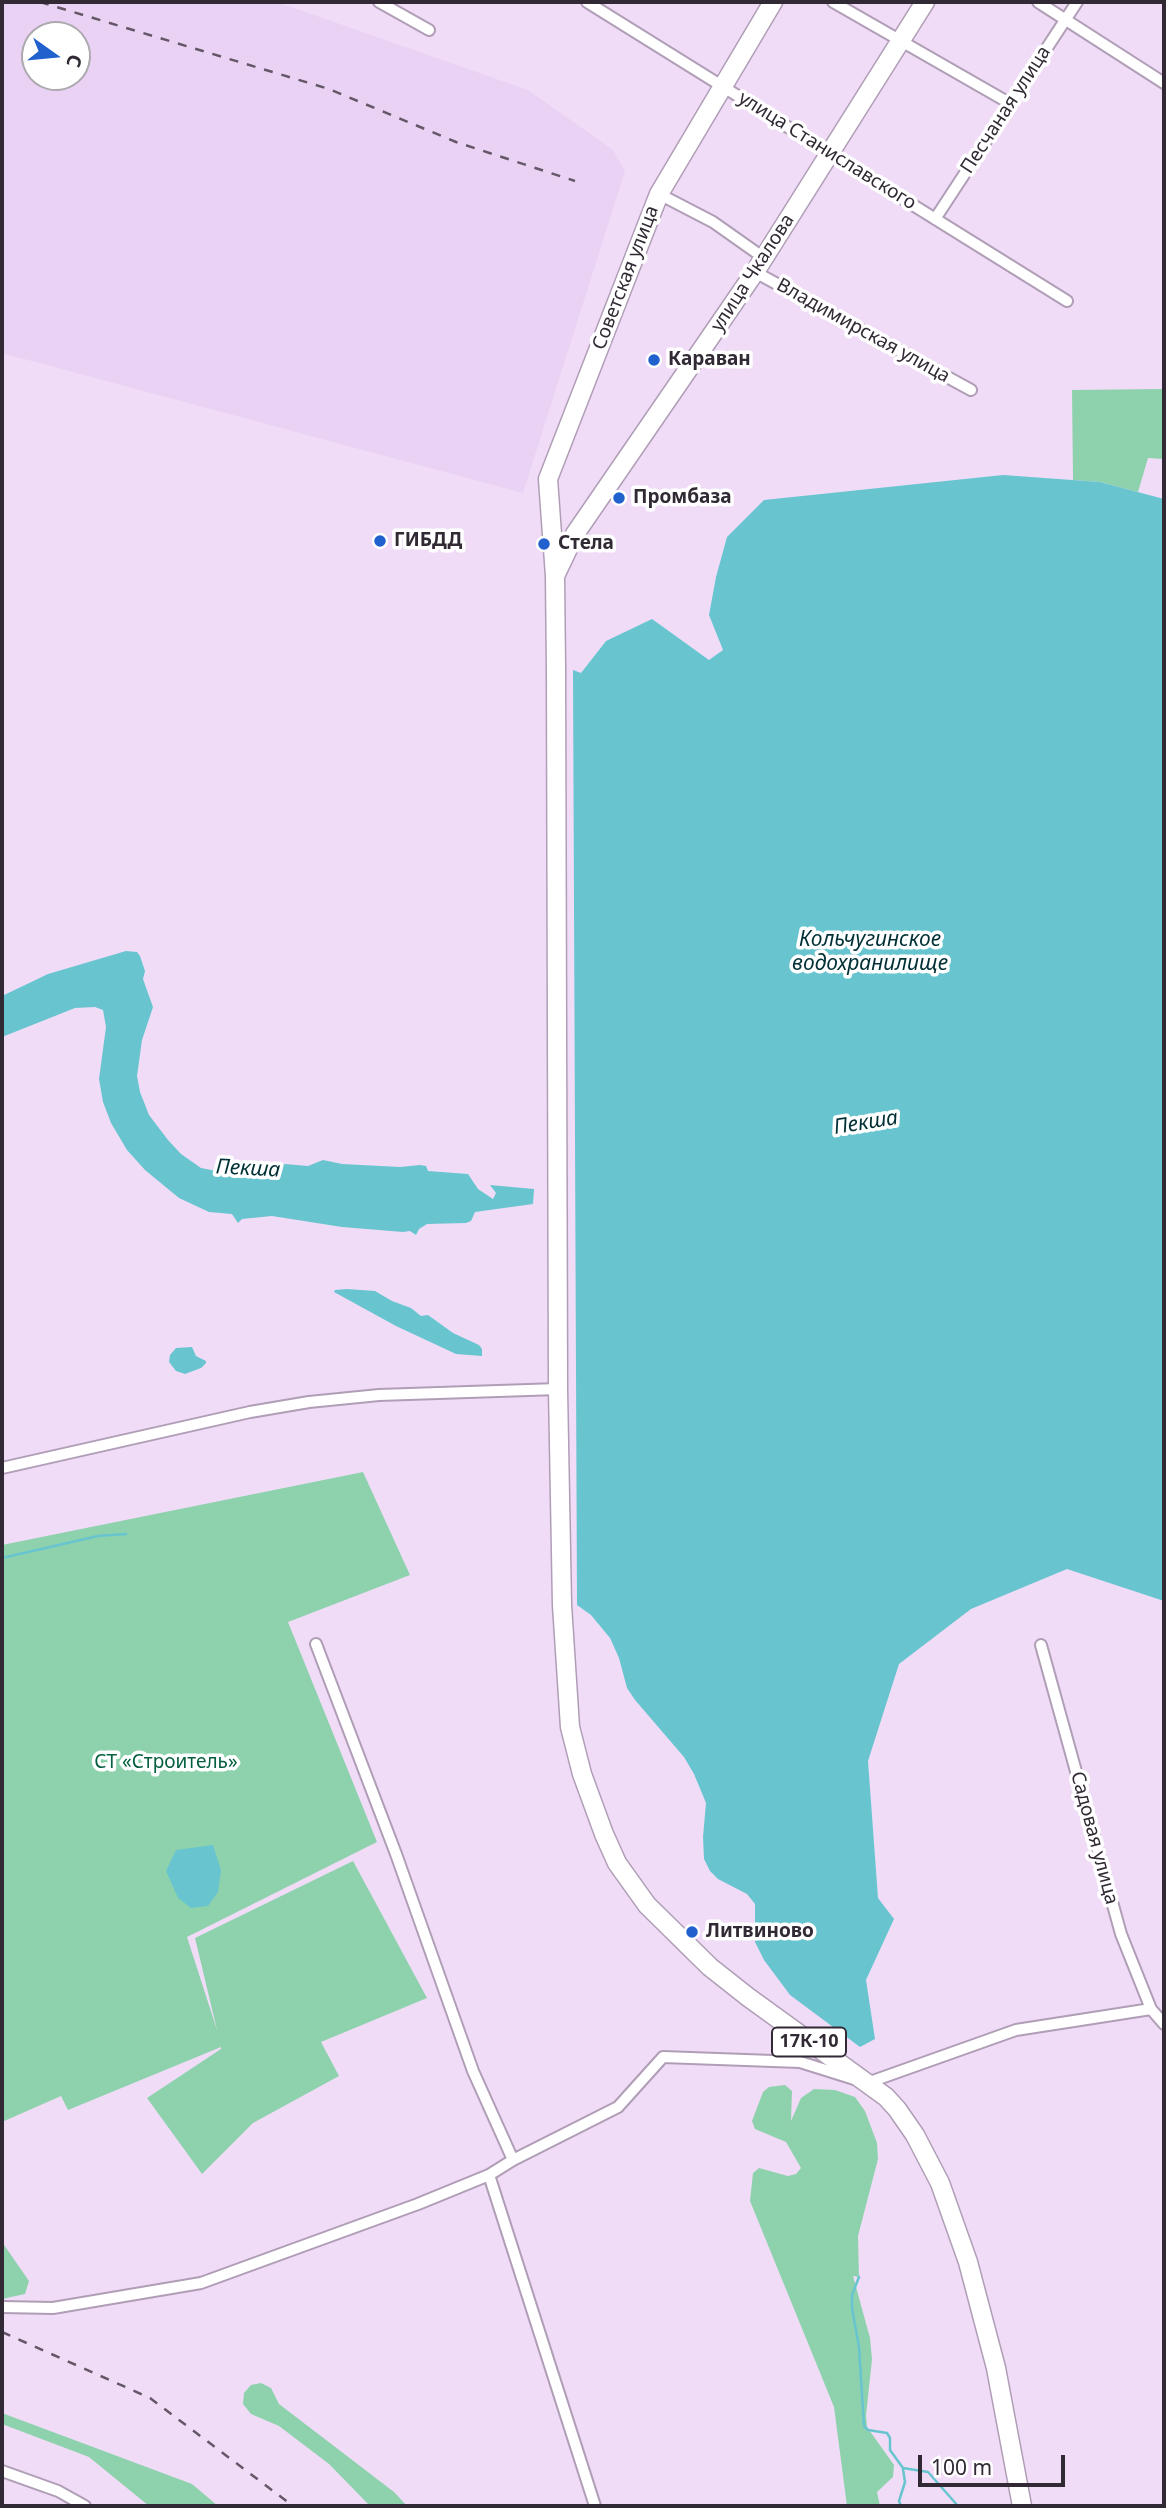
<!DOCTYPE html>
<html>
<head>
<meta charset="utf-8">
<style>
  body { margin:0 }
  #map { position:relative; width:1166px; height:2508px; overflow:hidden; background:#f0dcf7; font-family:"Noto Sans",sans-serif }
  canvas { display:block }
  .frame { position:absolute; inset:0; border:4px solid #312934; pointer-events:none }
  .north { position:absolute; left:21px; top:21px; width:70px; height:70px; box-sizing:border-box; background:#fff; border:2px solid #ada9ae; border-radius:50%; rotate:105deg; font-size:19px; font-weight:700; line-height:28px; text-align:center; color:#312934 }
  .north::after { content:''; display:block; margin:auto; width:24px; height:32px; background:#2061cd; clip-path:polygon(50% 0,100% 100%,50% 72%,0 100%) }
  .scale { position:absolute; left:918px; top:2455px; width:147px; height:32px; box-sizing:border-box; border:4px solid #312934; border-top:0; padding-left:9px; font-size:21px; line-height:24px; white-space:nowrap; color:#312934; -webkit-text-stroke:5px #fff; paint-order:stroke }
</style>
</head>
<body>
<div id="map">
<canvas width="1166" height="2508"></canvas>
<div class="frame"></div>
<div class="north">С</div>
<div class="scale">100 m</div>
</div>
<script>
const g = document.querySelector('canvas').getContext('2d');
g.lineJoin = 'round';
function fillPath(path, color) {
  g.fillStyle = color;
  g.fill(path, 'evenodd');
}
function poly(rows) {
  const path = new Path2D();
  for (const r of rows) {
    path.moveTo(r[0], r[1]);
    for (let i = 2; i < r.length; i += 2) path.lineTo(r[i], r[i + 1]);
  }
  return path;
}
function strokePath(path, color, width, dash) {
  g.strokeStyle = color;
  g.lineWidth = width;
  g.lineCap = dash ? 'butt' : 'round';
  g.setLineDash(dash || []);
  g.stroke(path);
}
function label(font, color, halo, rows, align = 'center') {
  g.font = font + ' "Noto Sans",sans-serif';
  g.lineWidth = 7;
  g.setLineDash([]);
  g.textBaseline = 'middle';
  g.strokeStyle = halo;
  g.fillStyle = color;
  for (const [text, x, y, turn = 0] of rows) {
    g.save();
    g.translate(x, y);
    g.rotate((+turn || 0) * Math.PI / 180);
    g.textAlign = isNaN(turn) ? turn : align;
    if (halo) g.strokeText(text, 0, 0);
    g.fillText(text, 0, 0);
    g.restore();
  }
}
fillPath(poly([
  [2,2,277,2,528,90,613,150,625,171,523,493,2,353],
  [35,35,77,35,77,77,35,77]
]), '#ead2f4');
fillPath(poly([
  [1164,389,1164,459,1148,458,1138,492,1100,482,1073,480,1072,390],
  [363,1472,410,1575,288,1622,377,1842,187,1937,217,2030,195,1938,353,1861,427,1998,321,2042,339,2076,253,2123,202,2174,147,2098,221,2049,221,2047,68,2110,61,2096,2,2122,2,1545],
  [785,2085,792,2091,791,2121,801,2098,814,2089,835,2090,855,2097,865,2111,877,2143,878,2159,858,2236,859,2277,853,2276,870,2338,872,2359,866,2416,867,2427,894,2465,893,2477,877,2492,880,2506,847,2506,834,2407,750,2201,753,2173,759,2168,788,2176,796,2174,801,2168,786,2142,755,2129,752,2121,763,2092,769,2087],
  [2,2242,29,2281,25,2294,2,2299],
  [261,2383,271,2388,279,2404,394,2492,407,2506,370,2506,329,2464,279,2426,251,2414,243,2404,244,2393,251,2385],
  [2,2413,192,2484,218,2506,149,2506,89,2457,2,2424]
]), '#8ed2ad');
fillPath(poly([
  [1003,475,1100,482,1164,499,1164,1601,1067,1569,971,1609,899,1664,868,1761,878,1898,894,1919,866,1980,875,2039,860,2047,790,1995,764,1960,755,1942,755,1904,747,1894,718,1879,710,1871,704,1859,703,1837,706,1803,694,1774,684,1757,635,1700,627,1688,619,1658,610,1638,591,1615,577,1605,573,670,581,673,606,641,652,619,709,660,723,650,709,615,716,577,727,537,764,500],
  [126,951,137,952,140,956,145,971,143,979,153,1007,142,1040,137,1076,140,1092,149,1115,168,1140,181,1154,201,1168,226,1173,242,1170,253,1176,285,1164,308,1166,323,1160,342,1164,400,1167,420,1165,426,1166,428,1171,468,1174,478,1189,493,1199,496,1193,490,1185,534,1189,533,1204,475,1212,471,1221,466,1223,427,1224,419,1229,416,1235,410,1231,403,1232,342,1227,272,1216,242,1219,238,1223,232,1214,209,1212,179,1198,145,1170,127,1150,111,1123,103,1102,99,1079,106,1027,103,1010,95,1007,75,1008,2,1037,2,996,48,974],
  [347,1289,375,1291,392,1301,411,1308,421,1316,428,1315,453,1333,479,1345,482,1349,482,1356,456,1354,396,1326,334,1292,335,1290],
  [192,1347,196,1356,206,1361,206,1363,201,1368,185,1374,176,1371,169,1362,170,1355,176,1348],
  [213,1845,221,1870,218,1892,208,1906,191,1908,178,1898,166,1871,176,1850]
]), '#68c5d0');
strokePath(poly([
  [2,1558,98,1536,126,1534],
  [859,2277,852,2295,852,2308,859,2347,864,2426,868,2430,887,2433,890,2438,890,2450,903,2468,928,2472,958,2506],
  [901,2506,899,2501,905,2482,903,2469]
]), '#68c5d0', 2.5);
const minor = poly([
  [379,2,429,30],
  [587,2,1067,301],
  [833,2,1011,104],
  [1038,2,1164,83],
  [659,194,713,222,764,258],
  [935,219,1077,2],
  [755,272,971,390],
  [2,1468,250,1412,309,1402,379,1395,558,1389],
  [316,1644,396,1854,473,2071,513,2160],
  [1041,1645,1121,1934,1151,2009,1164,2024],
  [489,2175,595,2506],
  [2,2307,53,2308,201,2283,418,2204,489,2175,513,2160,618,2107,663,2057,800,2062,867,2083,1016,2030,1151,2009],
  [2,2471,58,2491,85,2506]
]);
const primary = poly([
  [773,2,659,194,548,479,555,576,556,669,558,1389,562,1605,570,1727,582,1774,604,1834,617,1863,647,1905,710,1967,748,1997,886,2097,897,2109,915,2135,940,2183,968,2262,996,2368,1022,2506],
  [555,576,575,534,755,272,925,2]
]);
strokePath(minor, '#b09eb7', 14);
strokePath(primary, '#b09eb7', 21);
strokePath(minor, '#fff', 10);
strokePath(primary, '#fff', 18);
strokePath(poly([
  [40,2,329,89,456,142,575,181],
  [2,2332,150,2398,293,2506]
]), '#645868', 2.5, [9, 9]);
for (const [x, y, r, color] of [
  [654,360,7,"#2061cd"],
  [619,498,7,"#2061cd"],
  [380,541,7,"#2061cd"],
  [544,544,7,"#2061cd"],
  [692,1932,7,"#2061cd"]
]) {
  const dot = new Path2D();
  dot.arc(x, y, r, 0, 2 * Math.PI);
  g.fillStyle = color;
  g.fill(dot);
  strokePath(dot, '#fff', 2.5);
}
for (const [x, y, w] of [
  [809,2042,74]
]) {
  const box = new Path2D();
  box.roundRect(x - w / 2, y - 14.5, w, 29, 5);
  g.fillStyle = '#fff';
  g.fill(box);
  strokePath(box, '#312934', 2);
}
label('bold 18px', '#312934', null, [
  ["17К-10",809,2042]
]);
label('19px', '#312934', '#fff', [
  ["Песчаная улица",1006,110,-57],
  ["улица Станиславского",827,151,32],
  ["улица Чкалова",753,273,-57],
  ["Советская улица",626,278,-69],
  ["Владимирская улица",863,331,29],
  ["Садовая улица",1094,1838,75]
]);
label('bold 19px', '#312934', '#fff', [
  ["Караван",668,360],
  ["Промбаза",633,498],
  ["ГИБДД",394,541],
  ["Стела",558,544],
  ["Литвиново",706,1932]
], 'left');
label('19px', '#035f3d', '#fff', [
  ["СТ «Строитель»",166,1763]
]);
label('italic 21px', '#003035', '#fff', [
  ["Кольчугинское",870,940],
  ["водохранилище",870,964],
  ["Пекша",866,1123,-9],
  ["Пекша",248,1169,3]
]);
</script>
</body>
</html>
